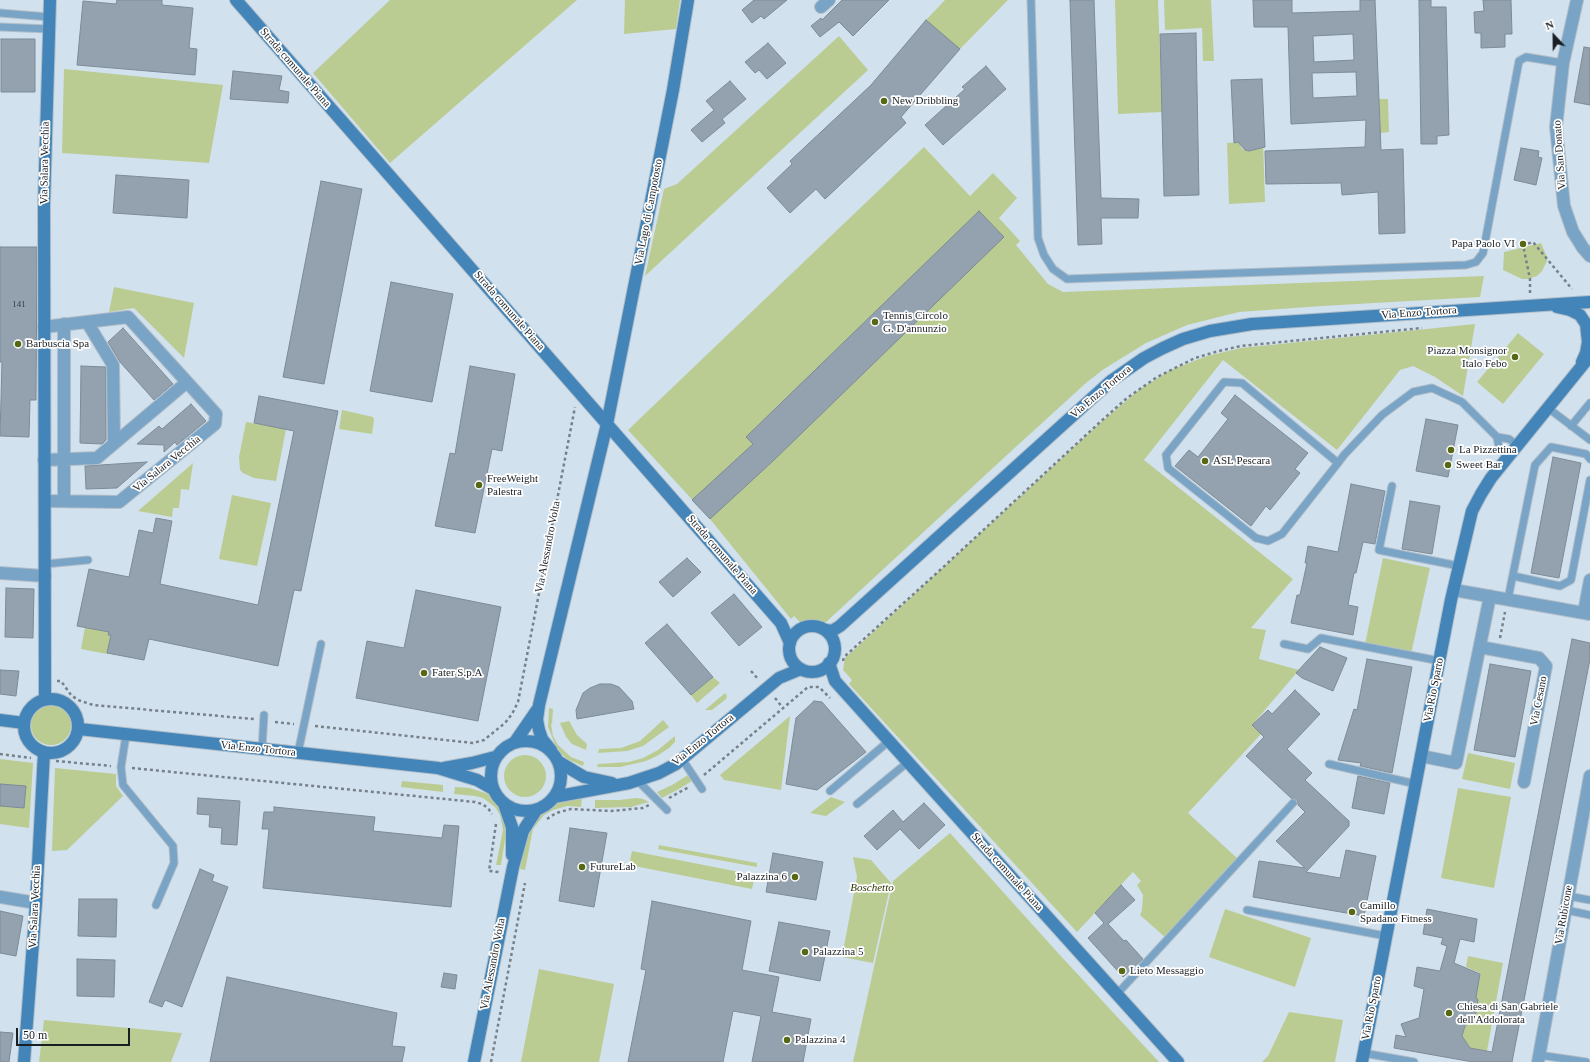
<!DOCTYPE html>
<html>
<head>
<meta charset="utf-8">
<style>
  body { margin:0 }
  #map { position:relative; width:1590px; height:1062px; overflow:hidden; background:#d2e1ee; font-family:Georgia,serif }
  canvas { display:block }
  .north { position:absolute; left:1534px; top:16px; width:40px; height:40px; -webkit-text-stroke:3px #fff; paint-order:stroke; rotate:338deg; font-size:11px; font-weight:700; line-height:16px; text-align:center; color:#191e23 }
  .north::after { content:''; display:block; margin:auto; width:14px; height:18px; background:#191e23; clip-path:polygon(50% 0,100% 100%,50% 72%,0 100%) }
  .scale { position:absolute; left:16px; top:1028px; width:114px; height:18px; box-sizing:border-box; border:2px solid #191e23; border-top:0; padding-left:5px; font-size:12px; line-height:14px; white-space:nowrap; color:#191e23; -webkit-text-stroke:3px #fff; paint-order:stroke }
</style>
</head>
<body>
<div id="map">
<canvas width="1590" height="1062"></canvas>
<div class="north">N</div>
<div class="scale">50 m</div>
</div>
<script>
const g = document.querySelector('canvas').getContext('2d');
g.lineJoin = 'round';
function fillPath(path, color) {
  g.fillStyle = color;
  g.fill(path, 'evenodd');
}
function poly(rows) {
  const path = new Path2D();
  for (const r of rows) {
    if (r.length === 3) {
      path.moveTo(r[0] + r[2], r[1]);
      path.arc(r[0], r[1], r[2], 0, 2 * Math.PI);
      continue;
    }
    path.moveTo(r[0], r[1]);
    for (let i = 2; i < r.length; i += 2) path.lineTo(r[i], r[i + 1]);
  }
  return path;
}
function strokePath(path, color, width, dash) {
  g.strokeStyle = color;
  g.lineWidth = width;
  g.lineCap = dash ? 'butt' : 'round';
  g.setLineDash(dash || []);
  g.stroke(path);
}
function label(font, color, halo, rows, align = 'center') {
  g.font = font + ' Georgia,serif';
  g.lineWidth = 3.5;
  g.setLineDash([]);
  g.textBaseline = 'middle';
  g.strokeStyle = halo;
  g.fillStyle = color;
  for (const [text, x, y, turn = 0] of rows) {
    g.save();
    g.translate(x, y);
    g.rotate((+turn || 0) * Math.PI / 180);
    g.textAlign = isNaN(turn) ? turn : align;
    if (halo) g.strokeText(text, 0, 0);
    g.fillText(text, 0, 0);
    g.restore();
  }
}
fillPath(poly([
  [390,0,577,0,390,163,313,73],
  [625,0,680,0,676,29,624,34],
  [945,0,1008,0,960,49,901,116,906,123,825,199,790,161,871,85,926,20],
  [1115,0,1158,0,1162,112,1118,114],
  [1164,0,1211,0,1214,61,1203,61,1202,28,1165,30],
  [839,36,868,70,645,276,664,189,677,184],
  [64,69,223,85,209,163,62,153],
  [1379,99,1388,99,1389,132,1380,133],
  [1263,141,1265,202,1229,204,1227,143,1239,142,1242,149,1249,151,1253,150],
  [924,147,970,196,993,173,1017,198,999,218,1020,241,1016,245,1048,284,1063,292,1484,276,1480,297,1322,306,1239,312,1187,325,1146,343,1104,369,1086,383,1007,455,825,623,810,620,800,622,794,616,791,619,710,519,628,430],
  [1541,243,1547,257,1547,261,1542,271,1537,276,1528,279,1522,279,1503,270,1504,252],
  [114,287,194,303,184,358,134,308,109,312],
  [1475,324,1463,396,1435,377,1413,366,1400,370,1337,450,1223,360,1144,460,1293,579,1251,628,1266,630,1259,659,1299,670,1252,725,1261,734,1188,813,1238,859,1166,938,1140,915,1142,910,1143,895,1137,885,1141,881,1133,872,1077,932,850,685,849,684,852,680,843,670,845,658,1099,424,1140,389,1171,370,1207,356,1241,348],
  [1518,333,1544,354,1503,404,1477,382],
  [342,410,373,417,374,420,372,434,339,429],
  [246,422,286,429,276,481,254,478,243,473,240,470,239,457],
  [193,463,189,490,181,489,179,508,173,508,172,517,138,511],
  [232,495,271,503,257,566,219,559],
  [1383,558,1430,568,1411,654,1365,644],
  [85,627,109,632,108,635,111,635,107,654,81,649],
  [713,677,720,683,697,703,691,695],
  [725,693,727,696,726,699,712,710,705,710],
  [51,725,20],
  [549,708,553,709,552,724,551,724,553,736,558,745,571,757,584,762,583,766,567,759,557,749,548,727],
  [790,716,781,790,724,780,720,775],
  [663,720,669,727,643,746,627,751,598,753,599,749,621,748,640,741],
  [569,721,577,735,587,744,586,750,572,744,566,737,560,723],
  [675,736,675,742,669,748,657,756,646,761,620,767,597,767,598,764,629,762,643,758,658,750],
  [1468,753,1515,763,1510,789,1462,779],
  [525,776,21],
  [0,759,33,763,29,828,0,824],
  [55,768,116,774,116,786,123,796,67,850,52,851],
  [688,775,692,781,679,789,662,798,657,792,672,785],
  [402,781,443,785,443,792,401,787],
  [455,787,470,788,488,794,498,805,507,827,501,865,496,865,503,830,500,815,495,807,483,798,475,796,454,794],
  [1458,788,1511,797,1494,888,1441,878],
  [831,797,845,802,826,816,810,813],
  [636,798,643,799,649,802,631,807,595,808,595,800,619,800],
  [582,799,581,807,567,806,553,810,544,815,533,829,525,870,520,869,526,836,542,811,562,801],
  [950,833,1058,953,1159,1062,853,1062,893,881],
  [659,845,757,863,757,867,658,849],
  [632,851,755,875,752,889,629,865],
  [853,857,871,860,891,883,873,963,842,957,857,877],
  [1225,909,1311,938,1295,987,1209,957],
  [1468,956,1503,963,1487,1051,1470,1048,1462,1036,1473,985,1478,986,1480,973,1466,967],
  [539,969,614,984,599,1062,521,1062],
  [1289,1012,1343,1020,1335,1062,1262,1062,1268,1056],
  [44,1020,182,1033,171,1062,39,1062]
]), '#bbcc93');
const building = poly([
  [117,0,162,0,162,5,193,8,189,48,197,49,195,75,77,65,83,1,116,4,117,0],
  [754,0,787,0,764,19,761,16,752,23,742,10,754,0],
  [842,0,889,0,853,36,839,22,820,37,811,26,821,18,822,20,842,0],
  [1070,0,1094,0,1101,198,1139,199,1138,218,1101,218,1102,244,1078,245,1070,0],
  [1253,0,1292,0,1292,13,1360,11,1360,0,1375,0,1381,150,1403,149,1405,233,1379,234,1378,192,1342,195,1341,183,1266,184,1265,151,1365,147,1366,120,1291,124,1288,27,1254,27,1253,0],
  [1353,34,1354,60,1314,62,1313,36,1353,34],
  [1356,72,1357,96,1313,98,1312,73,1356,72],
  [1419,0,1431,0,1431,7,1446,7,1449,135,1437,136,1437,144,1421,144,1419,0],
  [1483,0,1511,0,1512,34,1505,34,1505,47,1481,48,1481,33,1475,33,1474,12,1484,11,1483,0],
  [926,20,960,49,901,117,906,123,825,199,816,189,790,213,767,188,792,164,790,161,871,85,926,20],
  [1196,33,1199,195,1164,196,1160,34,1196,33],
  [1,39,35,39,35,92,1,92,1,39],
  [768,43,786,63,767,79,759,70,755,73,745,62,768,43],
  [1584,47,1590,48,1590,105,1574,102,1584,47],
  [986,66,1006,89,943,145,925,125,965,89,962,87,986,66],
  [233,71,282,76,279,90,289,92,288,103,230,99,233,71],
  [1262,79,1265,147,1249,151,1245,150,1238,142,1234,143,1231,80,1262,79],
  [730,81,746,99,722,119,725,123,702,142,691,130,714,110,706,101,730,81],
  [1521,148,1539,151,1538,157,1542,158,1536,185,1514,180,1521,148],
  [116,175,189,180,187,218,113,213,116,175],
  [321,181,362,189,324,384,283,377,321,181],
  [979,211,1004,237,773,461,710,519,692,500,753,444,746,437,979,211],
  [0,247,37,247,36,400,30,400,29,437,0,436,2,362,0,362,0,247],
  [391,282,453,294,432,402,370,391,391,282],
  [123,328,173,384,154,400,120,362,108,342,123,328],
  [81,366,106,367,106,440,102,444,80,443,81,366],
  [470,366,515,374,502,451,492,449,475,533,435,526,450,453,455,454,470,366],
  [1235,395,1308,453,1295,469,1300,473,1270,510,1266,506,1251,526,1175,466,1189,450,1198,457,1228,419,1221,413,1235,395],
  [259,396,338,411,301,591,294,590,278,666,149,639,144,660,107,653,111,635,108,635,109,632,77,626,89,569,129,577,139,530,153,533,156,518,172,521,160,584,258,605,294,431,254,423,259,396],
  [191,404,206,421,177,445,175,442,164,452,164,445,137,444,159,426,162,429,191,404],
  [1426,419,1458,425,1448,477,1416,471,1426,419],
  [1553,457,1581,463,1559,578,1531,573,1553,457],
  [147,462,117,488,86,489,85,466,147,462],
  [1351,484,1385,491,1375,544,1363,542,1356,573,1354,573,1348,605,1358,607,1353,635,1291,623,1297,595,1300,595,1307,563,1305,563,1308,546,1338,552,1351,484],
  [1410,501,1440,506,1432,554,1402,549,1410,501],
  [687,558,701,572,673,597,659,582,687,558],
  [6,588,34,589,33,638,5,637,6,588],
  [416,590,501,607,478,721,356,698,367,641,404,648,416,590],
  [734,594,762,627,739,646,711,613,734,594],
  [667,624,713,677,691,695,645,643,667,624],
  [1572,639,1590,643,1590,659,1512,1062,1473,1062,1394,1048,1396,1035,1406,1037,1401,1024,1419,1018,1424,989,1414,986,1417,967,1440,971,1447,946,1441,944,1443,938,1423,934,1427,909,1477,919,1474,942,1460,939,1454,963,1480,974,1476,997,1478,1000,1475,1018,1465,1026,1462,1036,1470,1048,1492,1052,1572,639],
  [1320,647,1347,658,1333,691,1302,678,1296,673,1320,647],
  [1367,659,1412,667,1392,773,1360,766,1361,763,1338,760,1354,709,1357,710,1367,659],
  [1490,664,1531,671,1515,757,1474,750,1490,664],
  [0,670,19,671,16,696,0,694,0,670],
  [600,684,611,684,619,687,632,701,634,709,577,719,576,710,583,693,590,688,600,684],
  [1295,690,1320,714,1287,749,1312,773,1305,780,1349,821,1349,826,1306,872,1340,878,1346,850,1376,856,1364,916,1253,897,1259,861,1305,868,1276,841,1305,812,1298,805,1297,800,1291,798,1246,756,1264,737,1252,725,1268,710,1272,714,1295,690],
  [814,701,822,702,866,752,817,790,786,784,796,718,814,701],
  [1358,776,1390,783,1384,814,1352,808,1358,776],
  [0,784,26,786,24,808,0,806,0,784],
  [198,798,240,801,237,845,221,844,222,828,209,827,210,815,197,814,198,798],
  [924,803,945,825,919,849,900,829,877,850,864,836,893,810,903,822,924,803],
  [274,807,375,817,373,831,442,838,444,825,459,826,451,907,263,888,269,829,262,829,264,812,274,812,274,807],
  [570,828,607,833,594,907,559,901,570,828],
  [773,853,823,862,816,900,766,892,773,853],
  [200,869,214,875,212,881,228,887,182,1007,165,1000,162,1007,149,1002,200,869],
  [1121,885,1135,900,1108,924,1124,941,1126,940,1143,959,1123,977,1088,938,1104,923,1095,913,1121,885],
  [79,899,117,899,116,937,78,936,79,899],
  [652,901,751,921,742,970,779,977,772,1012,811,1019,803,1062,752,1062,761,1016,733,1011,723,1062,628,1062,646,970,641,969,652,901],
  [0,911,23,916,16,956,0,953,0,911],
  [779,922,830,931,820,981,769,971,779,922],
  [77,959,115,960,114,997,77,996,77,959],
  [444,973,457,975,455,989,441,987,444,973],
  [227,977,397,1013,392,1046,405,1047,402,1062,210,1062,227,977],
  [0,1032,13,1033,9,1062,0,1062,0,1032]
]);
fillPath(building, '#93a2ae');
strokePath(building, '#7d8b97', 1);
const lane = poly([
  [1031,0,1038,238,1044,255,1053,269,1067,279,1466,265,1476,262,1483,253,1519,61,1526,57,1563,63],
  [0,13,49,17],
  [0,27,49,29],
  [1548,408,1590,440],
  [1571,426,1590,403],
  [1497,437,1509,439,1518,446],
  [1338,463,1242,383,1224,382,1166,455,1168,468,1256,538,1268,541,1282,534,1338,463,1344,455,1382,415,1413,392,1432,388,1462,402,1497,437,1499,448,1509,457],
  [1392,486,1379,550,1459,566],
  [45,564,88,560],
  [1513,576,1560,586,1571,580,1590,480],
  [1508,599,1535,465,1551,447,1586,454,1590,459],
  [1284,644,1308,649,1321,638,1440,661],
  [126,735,121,767,123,785,173,846,174,863,156,905],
  [262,749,264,715],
  [298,753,321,644],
  [682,759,702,789],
  [1329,764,1416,784],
  [638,781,667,810],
  [830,791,889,741],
  [857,804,908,762],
  [1568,896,1590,900],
  [1247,910,1386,936],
  [1566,910,1590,915],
  [1117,994,1293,803],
  [1363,1053,1414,1062],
  [1539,1055,1586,1062]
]);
const street = poly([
  [1577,0,1563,63,1556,127,1564,206,1573,232,1583,248,1590,256],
  [821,7,829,0],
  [87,322,113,365,114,443],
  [44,327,128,317,216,414,215,424,119,502,45,501],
  [44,460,97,458,187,382],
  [64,501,64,324],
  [0,573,45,576],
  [1454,590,1590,614],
  [1584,612,1590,580],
  [1480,647,1539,658,1546,666,1524,782],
  [1421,756,1456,763,1490,596],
  [0,897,36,903],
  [1538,1062,1590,776]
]);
const secondary = poly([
  [236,0,781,623,790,643],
  [1557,307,1570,310,1580,315,1586,324,1588,342,1586,353,1582,362],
  [812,649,23],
  [826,630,832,631,840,626,1111,381,1144,358,1163,348,1183,339,1210,331,1252,324,1590,302],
  [829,663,835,681,1178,1062],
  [51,726,27],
  [45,699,44,205,50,0],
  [0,720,24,723],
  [79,729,438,768,477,780,493,789],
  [526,776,35],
  [515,742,537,710],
  [551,750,542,739,539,730,537,720,539,705,607,424,673,90,688,0],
  [559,762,584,777,612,783],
  [444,768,472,763,495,757],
  [554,797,629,783,659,773,676,764,779,678,801,669],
  [504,804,512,827,512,855],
  [24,1062,36,903,44,752],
  [474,1062,513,867,523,831,537,809],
  [1362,1062,1451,600,1472,511,1481,494,1491,478,1590,356]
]);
strokePath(lane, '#b1bec9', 9);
strokePath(street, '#b1bec9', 14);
strokePath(secondary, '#b1bec9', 14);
strokePath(poly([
  [1530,293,1530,279,1523,245,1533,242,1572,289],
  [1500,638,1505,612],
  [843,661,844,657,939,571,1099,423,1127,398,1157,377,1195,358,1219,351,1241,346,1422,328],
  [751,671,758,679],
  [57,681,61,681,71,695,78,700,93,705,254,719],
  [775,698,783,708],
  [275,722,294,724],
  [315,726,473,743,484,740,505,723,512,714,518,702,575,407],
  [0,754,31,758],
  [56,761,111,766],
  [132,768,475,802,482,804,488,808,492,814],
  [704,775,808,687,819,687,830,698],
  [669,798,689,787],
  [547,819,556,813,571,809,611,811,643,808,649,805],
  [496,824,489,871,499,872],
  [491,1062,525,883]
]), '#77818a', 2.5, [3, 3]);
strokePath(lane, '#7aa4c6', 7);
strokePath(street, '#7aa4c6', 12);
strokePath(secondary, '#4385b8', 12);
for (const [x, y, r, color] of [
  [884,101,4,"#566814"],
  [1523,244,4,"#566814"],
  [875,322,4,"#566814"],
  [18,344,4,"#566814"],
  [1515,357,4,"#566814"],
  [1451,450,4,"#566814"],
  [1205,461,4,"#566814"],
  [1448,465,4,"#566814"],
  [479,485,4,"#566814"],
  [424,673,4,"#566814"],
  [582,867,4,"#566814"],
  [795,877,4,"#566814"],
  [1352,912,4,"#566814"],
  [805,952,4,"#566814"],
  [1122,971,4,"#566814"],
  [1449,1013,4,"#566814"],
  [787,1040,4,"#566814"]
]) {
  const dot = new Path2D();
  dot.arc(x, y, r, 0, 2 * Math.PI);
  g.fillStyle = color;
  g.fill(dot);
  strokePath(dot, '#fff', 1.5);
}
label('9px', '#383f46', null, [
  ["141",19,305]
]);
label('11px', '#191e23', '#fff', [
  ["Strada comunale Piana",295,68,49],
  ["Via San Donato",1560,155,-94],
  ["Via Salara Vecchia",45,163,-89],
  ["Via Lago di Campotosto",649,212,-79],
  ["Strada comunale Piana",509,311,49],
  ["Via Enzo Tortora",1419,313,-4],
  ["Via Enzo Tortora",1101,392,-40],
  ["Via Salara Vecchia",167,464,-39],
  ["Via Alessandro Volta",548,547,-79],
  ["Strada comunale Piana",722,555,49],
  ["Via Rio Sparto",1434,690,-79],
  ["Via Cesano",1539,701,-79],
  ["Via Enzo Tortora",703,740,-39],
  ["Via Enzo Tortora",258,749,6],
  ["Strada comunale Piana",1007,872,48],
  ["Via Salara Vecchia",35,907,-87],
  ["Via Rubicone",1564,915,-80],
  ["Via Alessandro Volta",493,964,-79],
  ["Via Rio Sparto",1372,1008,-79]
]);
label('11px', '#191e23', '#fff', [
  ["New Dribbling",892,101],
  ["Papa Paolo VI",1515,244,"right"],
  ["Tennis Circolo",883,316],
  ["G. D'annunzio",883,329],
  ["Barbuscia Spa",26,344],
  ["Piazza Monsignor",1507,351,"right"],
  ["Italo Febo",1507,364,"right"],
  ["La Pizzettina",1459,450],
  ["ASL Pescara",1213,461],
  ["Sweet Bar",1456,465],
  ["FreeWeight",487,479],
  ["Palestra",487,492],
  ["Fater S.p.A",432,673],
  ["FutureLab",590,867],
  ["Palazzina 6",787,877,"right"],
  ["Camillo",1360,906],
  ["Spadano Fitness",1360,919],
  ["Palazzina 5",813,952],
  ["Lieto Messaggio",1130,971],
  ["Chiesa di San Gabriele",1457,1007],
  ["dell'Addolorata",1457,1020],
  ["Palazzina 4",795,1040]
], 'left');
label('italic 11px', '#2b3602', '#fff', [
  ["Boschetto",872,888]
]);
</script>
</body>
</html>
